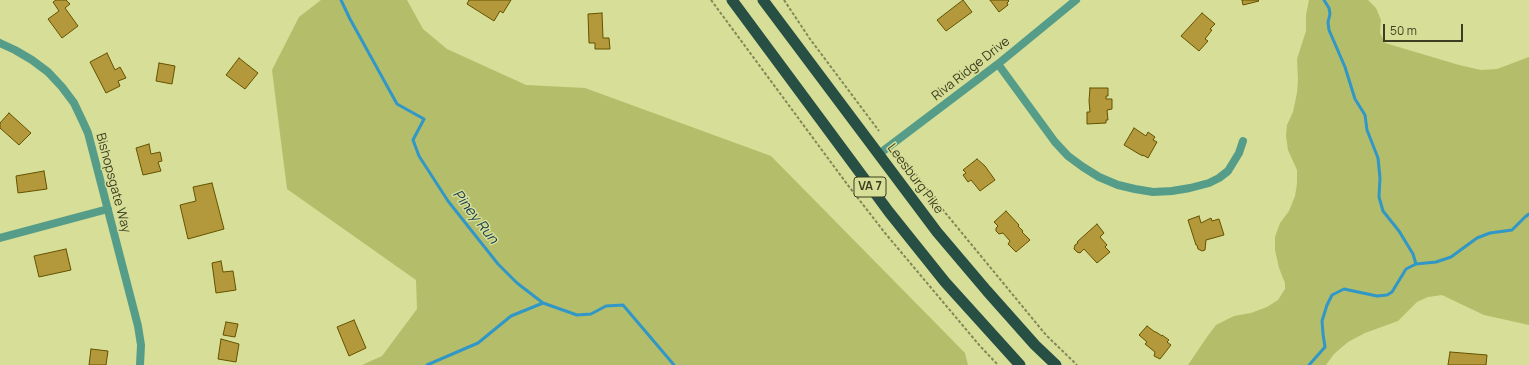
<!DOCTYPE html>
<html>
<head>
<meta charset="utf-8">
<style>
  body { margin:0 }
  #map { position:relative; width:1529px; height:365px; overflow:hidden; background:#d6de97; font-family:Manrope,sans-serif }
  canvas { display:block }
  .scale { position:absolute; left:1383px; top:24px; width:80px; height:18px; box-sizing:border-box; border:2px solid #3b3e21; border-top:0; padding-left:5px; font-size:12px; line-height:14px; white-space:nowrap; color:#3b3e21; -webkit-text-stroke:3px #d6de97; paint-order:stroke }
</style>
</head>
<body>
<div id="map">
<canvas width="1529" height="365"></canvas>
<div class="scale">50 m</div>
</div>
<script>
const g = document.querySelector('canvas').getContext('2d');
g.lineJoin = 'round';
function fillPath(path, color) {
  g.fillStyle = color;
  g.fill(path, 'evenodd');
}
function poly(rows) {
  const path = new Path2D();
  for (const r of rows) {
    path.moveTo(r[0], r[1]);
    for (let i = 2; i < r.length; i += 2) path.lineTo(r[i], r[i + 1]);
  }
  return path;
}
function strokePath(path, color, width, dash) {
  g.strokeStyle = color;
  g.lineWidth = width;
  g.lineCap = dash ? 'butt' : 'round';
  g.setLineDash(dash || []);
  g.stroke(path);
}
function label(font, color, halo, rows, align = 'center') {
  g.font = font + ' Manrope,sans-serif';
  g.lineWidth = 3;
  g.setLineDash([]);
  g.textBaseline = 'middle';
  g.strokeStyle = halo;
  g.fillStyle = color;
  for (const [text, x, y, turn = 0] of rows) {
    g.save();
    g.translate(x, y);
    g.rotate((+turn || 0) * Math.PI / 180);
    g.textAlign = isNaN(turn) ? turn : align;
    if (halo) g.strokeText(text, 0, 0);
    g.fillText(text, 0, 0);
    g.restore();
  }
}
fillPath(poly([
  [321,0,407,0,423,29,447,49,526,85,585,88,771,156,965,353,968,365,362,365,382,356,417,309,416,280,287,189,272,70,299,17],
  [1309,0,1368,0,1376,8,1381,20,1380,33,1385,43,1459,65,1481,70,1497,69,1529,57,1529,325,1484,315,1442,295,1428,297,1417,302,1398,321,1365,333,1348,342,1334,354,1326,365,1188,365,1207,337,1216,325,1234,316,1251,313,1267,307,1278,300,1285,289,1285,283,1279,268,1275,250,1275,237,1280,223,1289,211,1295,196,1297,184,1297,170,1288,150,1286,136,1287,125,1293,112,1297,93,1298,80,1297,59,1306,31,1306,15]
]), '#b4bd6a');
strokePath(poly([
  [341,0,350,19,397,104,424,119,413,140,419,156,448,201,498,264,517,283,543,303,577,315,591,314,606,306,623,305,674,365],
  [1324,0,1329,8,1330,14,1328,22,1329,30,1345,67,1355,99,1365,115,1367,130,1378,158,1380,178,1379,197,1383,211,1399,231,1413,254,1416,264],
  [427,365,478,343,511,316,543,303],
  [1309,365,1325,347,1323,334,1322,321,1327,305,1332,295,1344,289,1377,296,1387,295,1392,292,1406,269,1416,264,1436,262,1451,257,1477,238,1490,233,1512,230,1525,217,1529,214]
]), '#3197c7', 3);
const building = poly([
  [56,0,66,0,70,4,65,8,78,26,62,38,48,19,59,11,53,2,56,0],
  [469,0,511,0,503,13,500,11,494,21,467,4,469,0],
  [963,0,972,12,946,31,937,20,963,0],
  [990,0,1008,0,1009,1,1007,3,1008,5,999,12,990,0],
  [1242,0,1258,0,1259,1,1243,5,1242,0],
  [602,13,603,38,609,38,610,49,595,49,595,43,589,43,588,14,602,13],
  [1202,13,1215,24,1210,29,1212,30,1205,39,1208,41,1199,51,1181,36,1202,13],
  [107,53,115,70,120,67,126,78,118,81,120,86,106,93,90,62,107,53],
  [239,58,258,73,245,89,226,75,239,58],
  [159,63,175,66,172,84,156,81,159,63],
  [1090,88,1108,88,1108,96,1106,96,1106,99,1112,99,1112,109,1107,110,1108,120,1106,120,1106,123,1087,124,1087,112,1090,112,1089,101,1090,88],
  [9,113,31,133,19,145,0,128,0,123,9,113],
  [1134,128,1146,136,1148,132,1155,137,1153,140,1157,142,1148,158,1143,155,1143,156,1139,154,1124,145,1134,128],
  [149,144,151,154,160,152,162,161,158,162,161,171,143,175,136,148,149,144],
  [977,159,985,166,995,180,980,191,971,180,968,182,963,175,966,173,963,170,977,159],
  [44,171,47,189,18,193,16,176,44,171],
  [212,183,224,229,188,239,180,205,196,201,193,187,212,183],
  [1006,211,1019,225,1018,226,1023,231,1022,232,1030,240,1016,252,1008,244,1010,241,1003,233,999,234,996,231,996,228,998,226,994,222,1006,211],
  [1199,216,1201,223,1211,218,1212,221,1219,219,1224,235,1206,240,1205,250,1202,251,1198,249,1197,245,1196,245,1188,220,1199,216],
  [1097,224,1104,233,1100,237,1107,245,1105,247,1110,252,1097,263,1084,249,1080,253,1077,252,1074,249,1075,245,1078,243,1077,242,1097,224],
  [66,249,71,270,39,277,34,256,66,249],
  [221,261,223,272,233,271,236,290,216,293,212,263,221,261],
  [354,320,366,348,349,356,337,327,354,320],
  [226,322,238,324,235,337,223,335,226,322],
  [1147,326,1155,332,1156,332,1162,336,1162,335,1169,340,1167,342,1171,345,1160,359,1154,356,1155,352,1145,344,1147,342,1139,335,1147,326],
  [221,339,239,344,236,362,218,359,221,339],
  [91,349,108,351,106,365,89,365,91,349],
  [1450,352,1487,355,1486,365,1448,365,1450,352]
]);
fillPath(building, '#b3993b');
strokePath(building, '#645200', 1);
strokePath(poly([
  [711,0,847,184,885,233,980,346,998,365],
  [784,0,810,39,879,131],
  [903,157,943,210,1046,335,1077,365]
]), '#828757', 2, [3, 2]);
strokePath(poly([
  [0,43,15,50,32,60,48,72,62,87,74,103,83,122,88,133,138,326,141,345,140,365],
  [998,64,1055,142,1068,156,1083,167,1099,177,1118,185,1135,189,1153,192,1172,191,1190,188,1209,183,1219,178,1228,171,1239,153,1243,141],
  [879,154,998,64,1076,0],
  [0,238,108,209]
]), '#559d89', 8);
strokePath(poly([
  [732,0,889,212,945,282,1020,365],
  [763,0,937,232,987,291,1035,345,1056,365]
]), '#284f44', 11);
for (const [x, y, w] of [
  [870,187,32]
]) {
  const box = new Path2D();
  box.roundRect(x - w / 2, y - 10, w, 20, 3);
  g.fillStyle = '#d6de97';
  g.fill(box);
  strokePath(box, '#3b3e21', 1);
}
label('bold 12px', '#3b3e21', null, [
  ["VA 7",870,187]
]);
label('13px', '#3b3e21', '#d6de97', [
  ["Riva Ridge Drive",971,69,-38],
  ["Leesburg Pike",915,179,53],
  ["Bishopsgate Way",113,183,75]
]);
label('italic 14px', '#123c51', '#d6de97', [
  ["Piney Run",475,217,52]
]);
</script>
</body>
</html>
